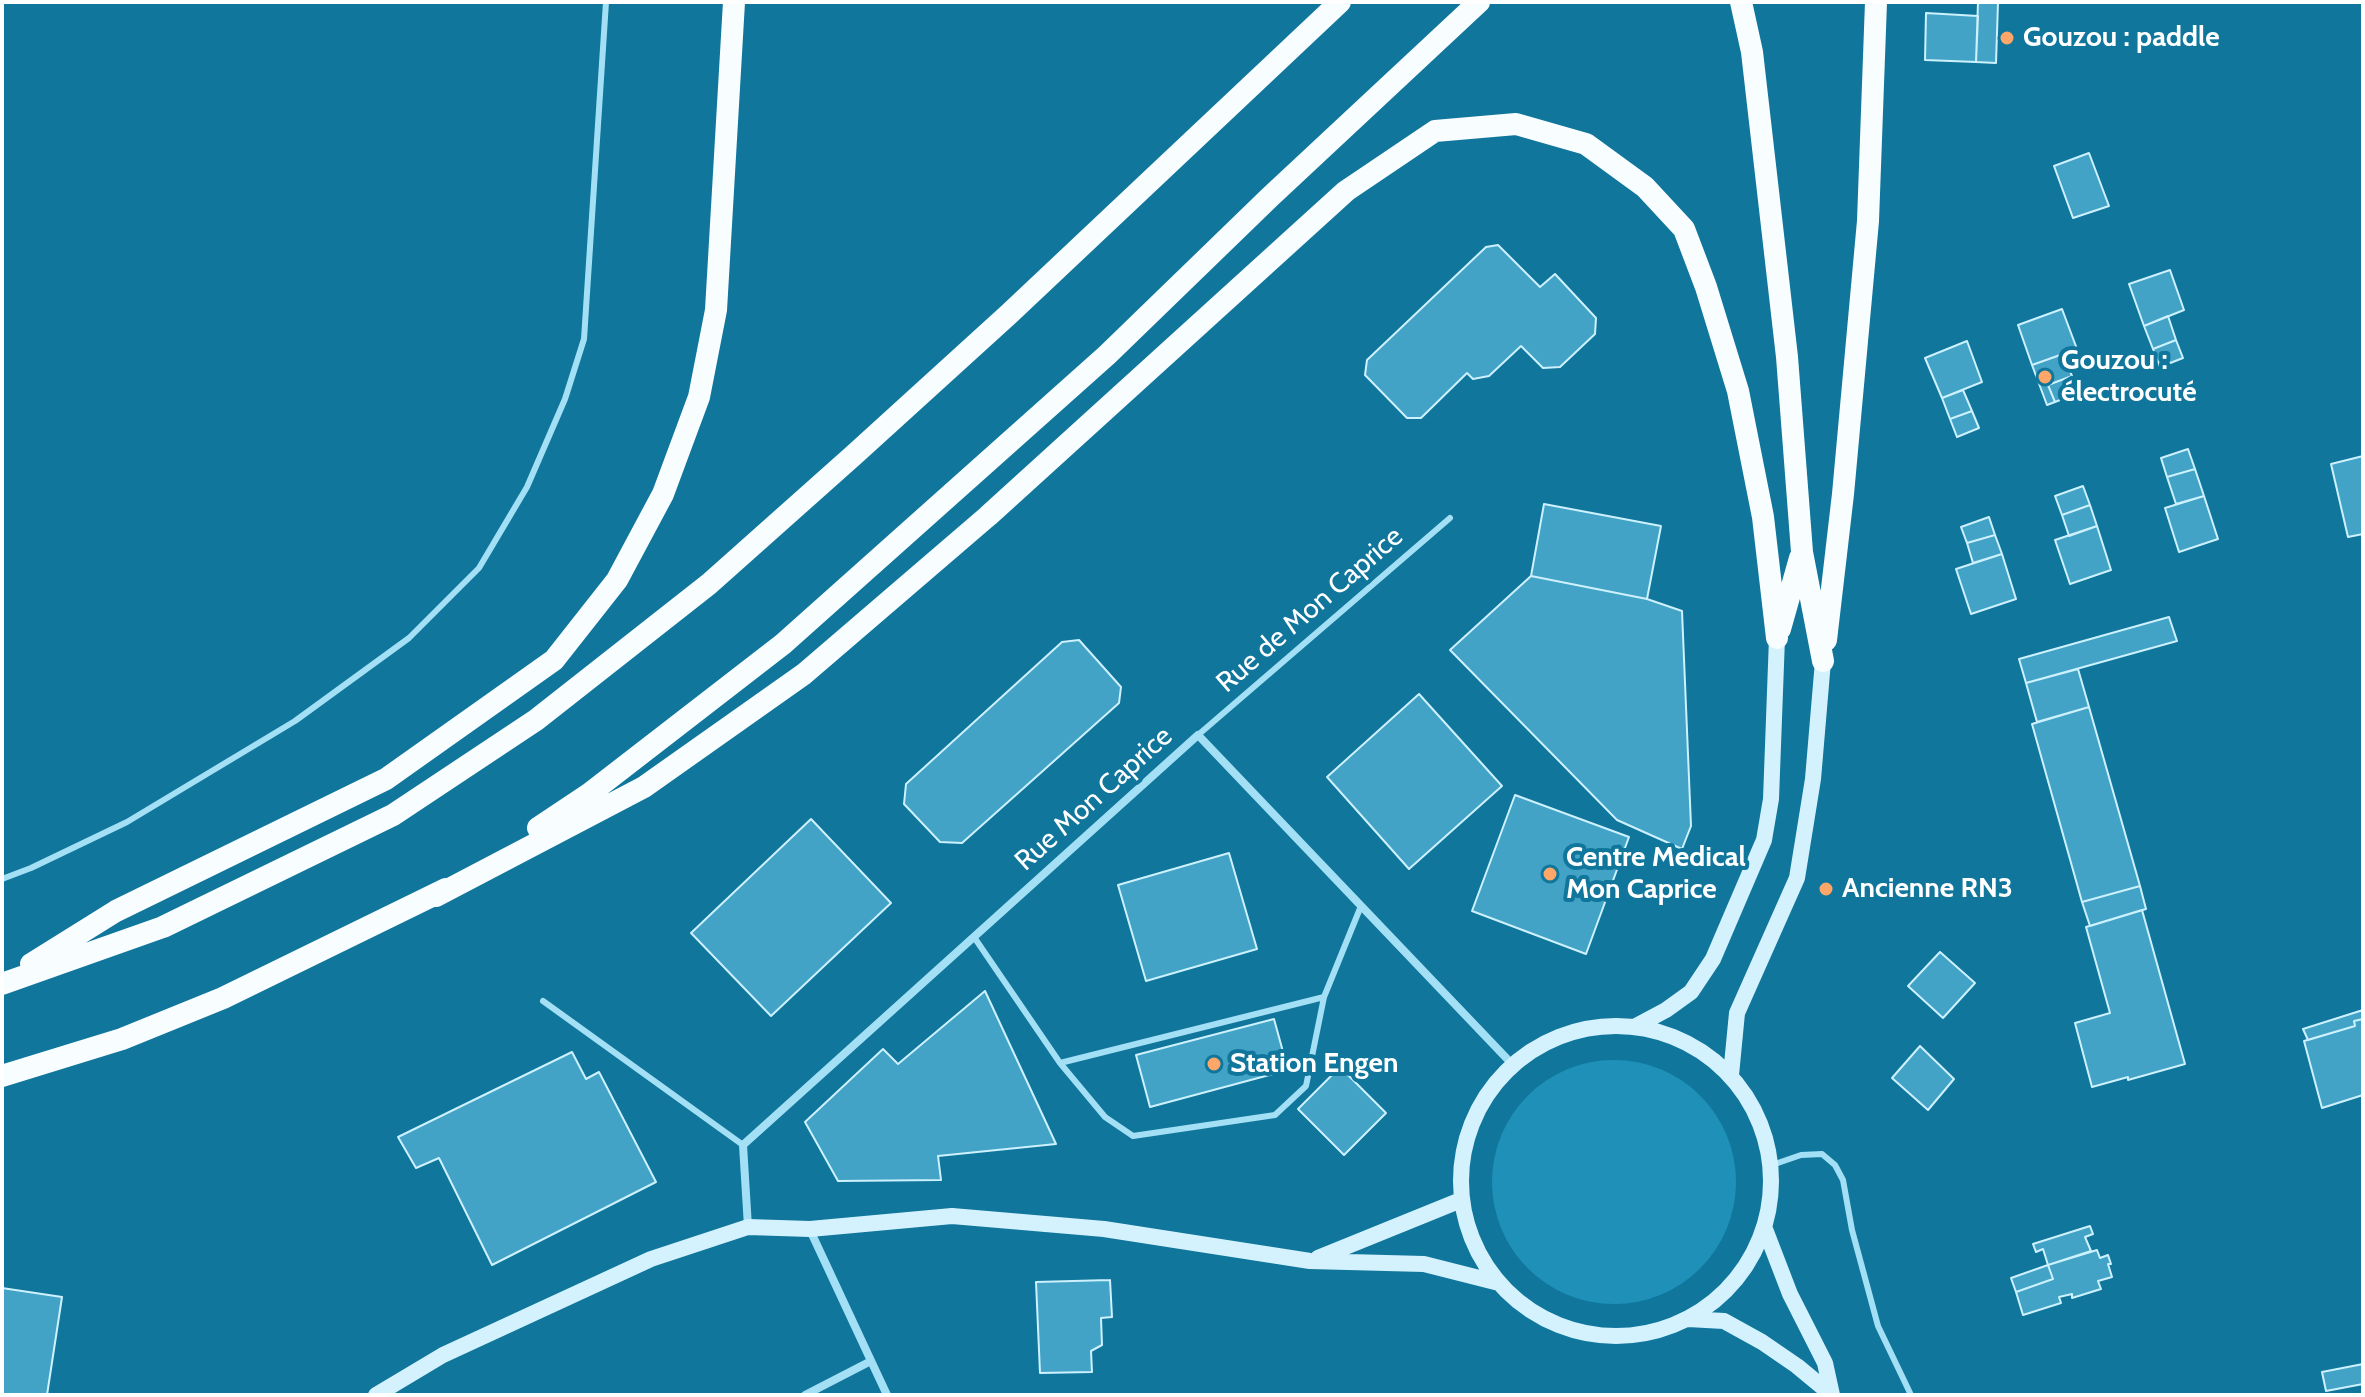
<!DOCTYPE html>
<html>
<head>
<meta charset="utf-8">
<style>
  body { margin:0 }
  #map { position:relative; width:2365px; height:1397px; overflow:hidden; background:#10769c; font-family:Cabin,sans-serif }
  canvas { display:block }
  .frame { position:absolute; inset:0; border:4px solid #fff; pointer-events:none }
</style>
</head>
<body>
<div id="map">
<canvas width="2365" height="1397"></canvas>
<div class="frame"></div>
</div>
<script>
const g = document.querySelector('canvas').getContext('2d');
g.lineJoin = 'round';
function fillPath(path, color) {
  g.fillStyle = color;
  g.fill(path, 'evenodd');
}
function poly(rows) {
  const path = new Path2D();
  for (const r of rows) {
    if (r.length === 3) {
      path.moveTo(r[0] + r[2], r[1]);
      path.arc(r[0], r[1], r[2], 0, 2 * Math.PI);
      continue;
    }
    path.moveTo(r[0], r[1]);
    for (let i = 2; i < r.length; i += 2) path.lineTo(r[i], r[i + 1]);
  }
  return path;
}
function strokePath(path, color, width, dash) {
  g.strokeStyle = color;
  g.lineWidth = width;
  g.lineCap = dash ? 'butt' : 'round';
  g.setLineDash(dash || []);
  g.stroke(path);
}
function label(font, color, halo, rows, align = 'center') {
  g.font = font + ' Cabin,sans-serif';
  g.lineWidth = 8;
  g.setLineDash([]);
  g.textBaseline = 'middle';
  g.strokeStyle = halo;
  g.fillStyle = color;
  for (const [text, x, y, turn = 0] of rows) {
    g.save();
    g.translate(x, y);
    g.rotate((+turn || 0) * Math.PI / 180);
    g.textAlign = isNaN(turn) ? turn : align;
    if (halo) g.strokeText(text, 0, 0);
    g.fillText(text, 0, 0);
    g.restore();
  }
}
fillPath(poly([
  [1614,1182,122]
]), '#1f91b9');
const building = poly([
  [1978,2,2010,2,1998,3,1996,63,1976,62,1978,2],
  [1926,13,1978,16,1976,62,1925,60,1926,13],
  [2089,153,2109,206,2073,218,2054,166,2089,153],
  [1498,245,1540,287,1555,274,1596,318,1595,334,1560,367,1543,368,1521,346,1489,376,1473,379,1467,373,1421,418,1407,418,1365,375,1367,360,1486,247,1498,245],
  [2170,270,2184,310,2144,326,2129,284,2170,270],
  [2062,309,2077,349,2032,365,2018,325,2062,309],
  [2168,316,2176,340,2153,349,2144,326,2168,316],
  [2176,340,2183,358,2160,367,2153,349,2176,340],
  [1967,341,1982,382,1942,398,1925,358,1967,341],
  [2063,354,2072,376,2048,385,2055,402,2047,405,2032,365,2063,354],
  [2072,376,2078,393,2055,402,2048,385,2072,376],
  [1963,390,1972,411,1950,419,1942,398,1963,390],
  [1972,411,1979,428,1957,437,1950,419,1972,411],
  [2188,449,2195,469,2167,477,2161,458,2188,449],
  [2363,456,2363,534,2348,537,2331,464,2363,456],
  [2195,469,2204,496,2176,504,2167,477,2195,469],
  [2083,486,2090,505,2062,515,2055,496,2083,486],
  [2204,496,2218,539,2179,552,2165,508,2204,496],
  [1544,504,1661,526,1647,599,1531,576,1544,504],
  [2090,505,2097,526,2069,536,2062,515,2090,505],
  [1989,517,1995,535,1967,543,1961,527,1989,517],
  [2097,526,2111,570,2070,584,2055,540,2097,526],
  [1995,535,2002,554,1973,563,1967,543,1995,535],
  [2002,554,2016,599,1971,614,1956,569,2002,554],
  [1531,576,1647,599,1682,611,1691,826,1682,849,1617,820,1450,650,1531,576],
  [2169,617,2177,641,2026,683,2019,659,2169,617],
  [1079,640,1121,687,1119,703,962,843,940,842,904,804,906,784,1062,642,1079,640],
  [2078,669,2089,707,2037,722,2026,683,2078,669],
  [1419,694,1502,786,1409,869,1327,777,1419,694],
  [2089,707,2140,886,2082,902,2032,724,2089,707],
  [1515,795,1629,837,1586,954,1472,911,1515,795],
  [811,819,891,903,771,1016,691,933,811,819],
  [1229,853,1257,949,1146,981,1118,885,1229,853],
  [2140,886,2146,909,2090,926,2082,902,2140,886],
  [2142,910,2185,1064,2128,1080,2128,1077,2092,1087,2075,1023,2110,1013,2086,927,2142,910],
  [1940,952,1975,983,1943,1018,1908,986,1940,952],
  [985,991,1056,1144,938,1156,941,1180,838,1181,805,1122,883,1049,898,1064,985,991],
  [2363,1010,2363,1019,2354,1021,2355,1026,2308,1040,2303,1029,2363,1010],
  [1274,1019,1288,1070,1150,1107,1136,1055,1274,1019],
  [2363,1019,2363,1095,2322,1108,2304,1041,2355,1026,2354,1021,2363,1019],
  [1920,1046,1954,1079,1928,1110,1892,1078,1920,1046],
  [572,1052,586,1079,599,1072,656,1182,492,1265,439,1158,416,1168,398,1137,572,1052],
  [1340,1067,1386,1113,1344,1155,1298,1109,1340,1067],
  [2090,1226,2093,1234,2085,1237,2091,1251,2048,1265,2043,1249,2036,1252,2033,1244,2090,1226],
  [2097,1250,2100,1258,2108,1255,2111,1264,2108,1264,2112,1277,2098,1281,2101,1289,2072,1298,2072,1294,2059,1297,2061,1303,2023,1315,2016,1292,2053,1279,2048,1265,2097,1250],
  [2048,1265,2053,1279,2016,1292,2011,1278,2048,1265],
  [1110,1280,1112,1317,1101,1318,1102,1345,1091,1351,1092,1372,1040,1373,1036,1282,1110,1280],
  [2,1288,62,1297,47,1395,2,1395,2,1288],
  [2363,1364,2363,1384,2326,1391,2322,1372,2363,1364]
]);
fillPath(building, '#42a3c6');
strokePath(building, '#cdf1fe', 2);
strokePath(poly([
  [1198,735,1450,518],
  [2,879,31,868,127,822,295,721,409,638,479,568,527,487,565,399,584,339,606,2],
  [974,937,1060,1063,1105,1117,1133,1136,1275,1115,1306,1086,1324,997,1361,906],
  [543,1001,743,1145],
  [1060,1063,1324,997],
  [1772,1165,1801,1155,1822,1154,1835,1165,1843,1180,1852,1230,1878,1326,1911,1395]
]), '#a4e0f5', 6);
strokePath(poly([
  [748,1227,743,1145,1198,735,1512,1064],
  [810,1230,887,1395],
  [805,1395,871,1361]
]), '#a4e0f5', 8);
strokePath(poly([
  [1616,1181,155],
  [1636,1026,1666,1010,1691,992,1713,959,1764,840,1771,799,1777,638],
  [1731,1075,1737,1013,1797,878,1813,779,1823,661],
  [1765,1229,1790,1294,1825,1363,1832,1395],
  [1318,1258,1461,1200],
  [1688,1319,1724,1321,1762,1342,1797,1366,1832,1395],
  [376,1395,443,1355,651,1259,748,1227,810,1229,952,1216,1104,1229,1310,1261,1424,1264,1499,1283]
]), '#d4f2fe', 16);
strokePath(poly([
  [1741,2,1752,52,1787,357,1802,552,1823,661],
  [1780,629,1800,558],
  [1826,640,1843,494,1868,221,1876,2],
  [538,828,589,794,783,644,1107,355,1270,197,1479,2],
  [436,896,644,787,804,674,988,516,1346,191,1435,131,1516,124,1586,144,1645,187,1684,229,1706,287,1738,391,1763,517,1777,638],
  [31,964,116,911,386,779,554,660,617,580,663,494,699,397,716,310,734,2],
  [2,984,163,927,393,815,536,720,709,584,855,454,1009,314,1340,2],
  [2,1076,122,1039,223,998,446,889]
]), '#f8fdff', 22);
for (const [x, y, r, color] of [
  [2007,38,8,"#ffa768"],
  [2045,377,8,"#ffa768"],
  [1550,874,8,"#ffa768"],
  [1826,889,8,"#ffa768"],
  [1214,1064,8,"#ffa768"]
]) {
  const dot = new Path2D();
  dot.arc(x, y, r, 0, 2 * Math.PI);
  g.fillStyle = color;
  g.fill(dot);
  strokePath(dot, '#10769c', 3);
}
label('bold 28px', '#fff', '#10769c', [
  ["Gouzou : paddle",2023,38],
  ["Gouzou :",2061,361],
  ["électrocuté",2061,393],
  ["Centre Medical",1566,858],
  ["Mon Caprice",1566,890],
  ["Ancienne RN3",1842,889],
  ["Station Engen",1230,1064]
], 'left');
label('28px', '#fff', '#10769c', [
  ["Rue de Mon Caprice",1310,610,-41],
  ["Rue Mon Caprice",1094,799,-42]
]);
</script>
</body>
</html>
